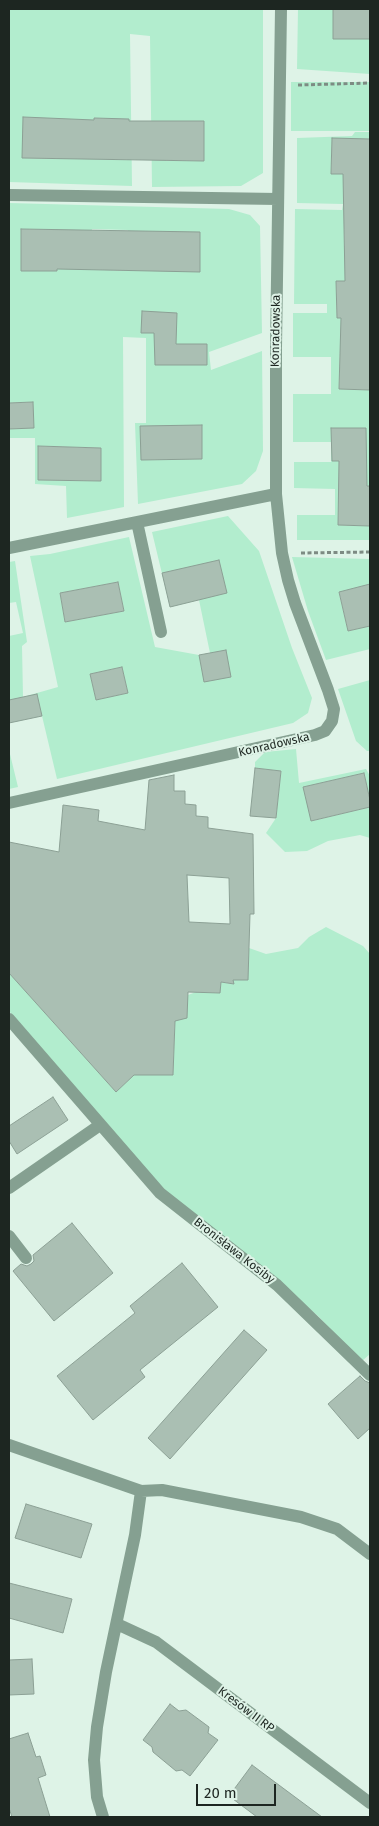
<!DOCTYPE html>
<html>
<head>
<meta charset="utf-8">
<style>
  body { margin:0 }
  #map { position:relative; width:379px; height:1826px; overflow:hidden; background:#def3e7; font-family:"Fira Sans",sans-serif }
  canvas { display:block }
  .frame { position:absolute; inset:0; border:10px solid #1d2621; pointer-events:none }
  .scale { position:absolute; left:196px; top:1784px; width:80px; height:22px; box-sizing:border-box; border:2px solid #1d2621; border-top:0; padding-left:6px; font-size:15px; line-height:18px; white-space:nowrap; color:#1d2621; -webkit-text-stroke:4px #def3e7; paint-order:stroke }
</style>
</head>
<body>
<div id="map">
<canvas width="379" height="1826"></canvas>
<div class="frame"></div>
<div class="scale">20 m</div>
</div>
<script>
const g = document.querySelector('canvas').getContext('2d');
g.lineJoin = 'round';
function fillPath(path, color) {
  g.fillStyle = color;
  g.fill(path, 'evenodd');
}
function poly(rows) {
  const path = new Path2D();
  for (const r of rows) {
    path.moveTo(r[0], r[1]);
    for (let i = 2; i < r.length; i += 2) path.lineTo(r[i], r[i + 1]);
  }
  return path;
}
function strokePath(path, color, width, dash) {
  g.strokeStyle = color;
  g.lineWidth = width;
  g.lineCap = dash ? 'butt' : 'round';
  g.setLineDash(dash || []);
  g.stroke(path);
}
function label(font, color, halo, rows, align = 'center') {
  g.font = font + ' "Fira Sans",sans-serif';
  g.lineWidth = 4;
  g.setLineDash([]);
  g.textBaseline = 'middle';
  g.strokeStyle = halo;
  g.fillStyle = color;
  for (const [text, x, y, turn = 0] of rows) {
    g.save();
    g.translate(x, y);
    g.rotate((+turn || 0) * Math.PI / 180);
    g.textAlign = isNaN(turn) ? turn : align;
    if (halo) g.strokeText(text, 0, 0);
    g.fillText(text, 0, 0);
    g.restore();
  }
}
fillPath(poly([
  [9,9,263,9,263,173,241,186,152,187,150,36,130,34,132,186,9,182],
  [94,118,129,120,127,160,93,159],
  [59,119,57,159,22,158],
  [166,121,204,121,204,161,166,161],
  [298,9,333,9,333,39,370,39,370,74,297,69],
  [291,82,370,82,370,131,291,131],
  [355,132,370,132,370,139,332,139,331,174,370,174,370,209,344,210,344,246,370,246,370,281,336,281,337,318,370,318,370,353,340,352,339,389,370,390,370,486,339,485,338,525,370,526,370,540,297,540,297,515,335,515,335,489,294,488,294,462,331,462,331,442,293,442,293,394,331,394,331,357,293,357,293,313,327,313,327,304,294,304,295,209,342,210,343,204,297,203,297,138,352,136],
  [332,428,365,428,366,460],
  [9,203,229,209,250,215,260,226,262,333,209,352,211,370,262,351,263,451,256,471,242,484,138,504,135,423,146,423,146,338,123,337,124,507,67,518,66,486,35,484,35,438,9,438,9,429,33,428,33,402,9,403],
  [21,229,57,230,57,270,21,271],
  [92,229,128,230,127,271,91,269],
  [163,232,200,232,200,271,163,271],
  [202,425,202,459,141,460],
  [38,446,101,448,101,481,38,480],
  [228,516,259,551,292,648,312,698,308,713,293,723,57,779,42,716,9,723,9,636,23,633,16,602,9,603,9,562,15,561,27,642,22,646,23,697,58,687,30,556,50,554,129,537,155,647,199,655,210,653,199,600,170,607,152,532],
  [118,582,124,611,65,622,60,593],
  [122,667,128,693,96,700,90,674],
  [292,557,370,559,370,584,339,593,348,631,370,626,370,649,326,660,308,611],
  [370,680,370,751,367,751,356,741,338,689],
  [296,749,299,783,366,769,370,776,370,800,364,773,304,787,312,821,370,807,370,838,360,835,328,841,307,851,285,852,266,833,276,818,281,771,255,768,255,762,265,752],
  [9,750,18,787,9,789,9,749],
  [326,927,363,946,370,954,370,1354,361,1362,318,1316,163,1189,9,1011,9,973,116,1092,134,1075,173,1075,175,1021,188,995,196,992,219,993,221,982,233,984,233,970,248,973,249,948,266,954,298,948,309,937]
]), '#b2edce');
const building = poly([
  [333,9,370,9,370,39,333,39,333,9],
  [23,117,94,120,94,118,129,119,129,121,204,121,204,161,22,158,23,117],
  [332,138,370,139,370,390,339,389,341,318,337,318,336,281,345,281,343,174,331,174,332,138],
  [21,229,200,232,200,272,57,269,57,271,21,271,21,229],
  [142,311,177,313,176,344,207,344,207,365,155,365,154,333,141,333,142,311],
  [33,402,34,428,9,429,9,403,33,402],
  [202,425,202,459,141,460,140,426,202,425],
  [331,428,366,428,367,486,370,486,370,526,338,525,339,461,332,461,331,428],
  [38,446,101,448,101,481,38,480,38,446],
  [219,560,227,593,170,607,162,573,219,560],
  [118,582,124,611,65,622,60,593,118,582],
  [370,584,370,626,348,631,339,592,370,584],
  [226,650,231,677,204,682,199,655,226,650],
  [122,667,128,693,96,700,90,674,122,667],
  [37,694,42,716,9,723,9,700,37,694],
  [255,768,281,771,276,818,250,816,255,768],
  [364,773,370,800,370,807,311,821,303,787,364,773],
  [174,775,174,791,185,791,185,804,196,805,196,816,208,817,208,828,253,834,254,914,250,914,248,980,233,980,234,984,221,982,220,993,188,992,187,1018,175,1021,173,1075,134,1075,116,1092,9,973,9,842,59,852,63,805,99,810,98,821,145,830,149,780,174,775],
  [187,875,229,878,230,924,189,922,187,875],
  [53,1097,68,1120,17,1154,9,1141,9,1126,53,1097],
  [72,1223,113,1273,54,1321,13,1271,21,1264,27,1266,31,1264,34,1261,33,1255,72,1223],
  [182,1263,218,1307,140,1370,145,1377,93,1420,57,1376,135,1313,130,1306,182,1263],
  [244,1330,267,1350,170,1459,148,1438,244,1330],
  [360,1376,365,1381,370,1383,370,1428,358,1439,328,1404,360,1376],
  [26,1504,92,1524,81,1558,15,1538,26,1504],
  [9,1583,72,1599,63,1633,9,1618,9,1583],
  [32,1659,34,1694,9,1695,9,1660,32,1659],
  [170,1704,179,1711,186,1710,209,1727,208,1733,218,1740,190,1776,182,1770,176,1771,153,1752,152,1747,143,1740,170,1704],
  [28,1733,36,1757,40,1756,46,1775,38,1778,50,1817,12,1817,9,1808,9,1739,28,1733],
  [252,1765,295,1797,322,1817,257,1817,229,1796,252,1765]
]);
fillPath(building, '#aabfb3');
strokePath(building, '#8ca095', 1);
strokePath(poly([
  [298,85,370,83],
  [301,553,370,552]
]), '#7d8b83', 3, [4, 2.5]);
strokePath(poly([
  [9,195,278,199],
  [137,522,161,632],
  [9,548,276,494],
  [9,803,315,735,325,731,332,721,334,709,328,690,295,603,288,580,282,553,276,494,276,347,281,9],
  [9,1019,160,1193,277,1285,370,1375],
  [9,1188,100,1125],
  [9,1236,26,1258],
  [9,1445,141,1491,162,1490,301,1517,337,1529,370,1554],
  [117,1624,156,1642,370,1803],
  [103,1817,97,1797,94,1760,97,1727,106,1672,135,1535,141,1491]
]), '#85a091', 12);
label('12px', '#1d2621', '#def3e7', [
  ["Konradowska",276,331,-89],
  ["Konradowska",274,745,-13],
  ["Bronisława Kosiby",234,1251,38],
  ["Kresów II RP",246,1710,37]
]);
</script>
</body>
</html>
